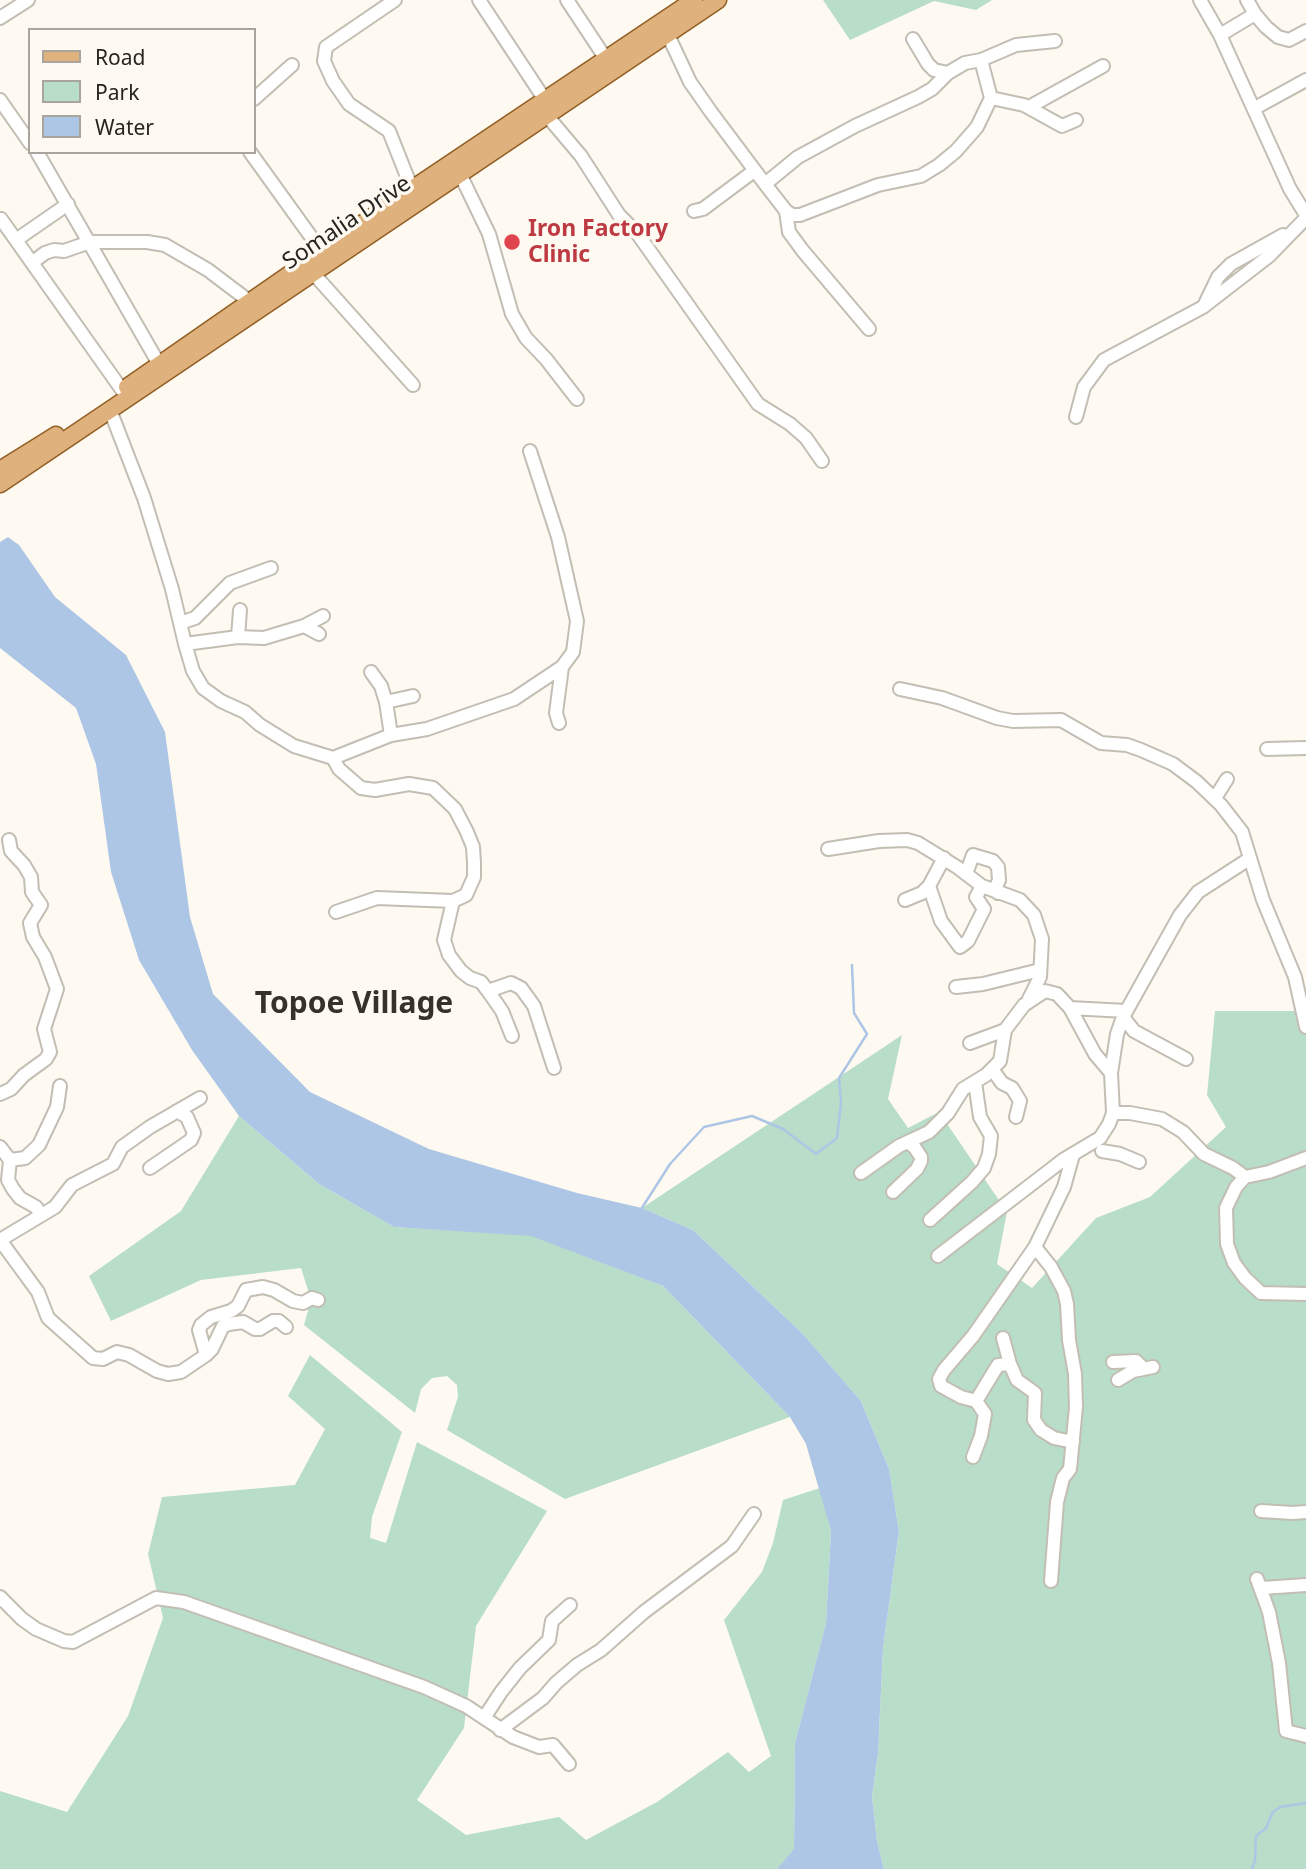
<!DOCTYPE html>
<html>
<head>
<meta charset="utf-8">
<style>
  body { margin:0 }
  #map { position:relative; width:1306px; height:1869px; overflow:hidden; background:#fffaf1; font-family:"Noto Sans",sans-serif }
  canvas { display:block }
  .legend { position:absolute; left:28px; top:28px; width:228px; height:126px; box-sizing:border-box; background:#fffaf1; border:2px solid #a9a59e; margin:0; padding:9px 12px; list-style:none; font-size:21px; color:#272521 }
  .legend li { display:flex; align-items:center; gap:14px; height:35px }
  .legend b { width:35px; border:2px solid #a9a59e }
</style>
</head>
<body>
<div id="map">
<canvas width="1306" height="1869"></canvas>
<ul class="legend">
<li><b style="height:9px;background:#dfb17d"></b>Road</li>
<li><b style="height:19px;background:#b8ddc9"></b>Park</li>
<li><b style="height:19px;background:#aec6e5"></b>Water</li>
</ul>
</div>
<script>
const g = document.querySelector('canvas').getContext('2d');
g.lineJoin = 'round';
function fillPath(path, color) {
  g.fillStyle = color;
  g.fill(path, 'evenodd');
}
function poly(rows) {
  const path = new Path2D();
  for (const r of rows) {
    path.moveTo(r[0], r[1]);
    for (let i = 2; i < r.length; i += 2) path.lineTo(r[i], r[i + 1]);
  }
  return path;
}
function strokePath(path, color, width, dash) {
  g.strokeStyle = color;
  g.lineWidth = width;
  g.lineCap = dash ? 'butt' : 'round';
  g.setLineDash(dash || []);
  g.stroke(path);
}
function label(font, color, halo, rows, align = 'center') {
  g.font = font + ' "Noto Sans",sans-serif';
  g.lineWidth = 7;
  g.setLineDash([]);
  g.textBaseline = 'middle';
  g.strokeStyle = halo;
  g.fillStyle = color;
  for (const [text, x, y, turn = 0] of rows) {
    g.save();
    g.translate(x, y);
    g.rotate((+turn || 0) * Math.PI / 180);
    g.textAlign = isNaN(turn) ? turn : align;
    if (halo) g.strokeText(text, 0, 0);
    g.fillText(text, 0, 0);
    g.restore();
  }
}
fillPath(poly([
  [823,0,992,0,976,10,934,1,850,40],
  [1215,1011,1306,1011,1306,1869,884,1869,877,1841,872,1796,878,1754,883,1648,899,1531,889,1469,861,1401,802,1333,693,1230,642,1208,902,1035,888,1099,908,1128,939,1112,1007,1212,997,1264,1032,1288,1096,1218,1150,1197,1226,1127,1207,1095],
  [239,1116,319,1184,394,1227,531,1235,663,1286,790,1417,565,1499,447,1430,458,1397,457,1385,447,1376,432,1378,421,1389,415,1413,304,1325,311,1300,301,1268,201,1280,111,1321,89,1276,181,1211],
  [310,1355,402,1432,372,1517,370,1538,386,1543,417,1442,547,1511,476,1626,464,1728,417,1800,466,1835,559,1817,586,1840,657,1802,728,1752,749,1772,771,1756,724,1620,762,1572,773,1543,783,1500,820,1488,831,1531,826,1623,795,1743,794,1850,777,1869,0,1869,0,1791,67,1812,128,1716,163,1618,148,1554,162,1497,295,1485,325,1429,288,1396]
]), '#b8ddc9');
fillPath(poly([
  [8,537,19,545,55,597,126,655,165,732,190,917,213,994,310,1092,429,1149,577,1193,642,1208,693,1230,802,1333,861,1401,889,1469,899,1531,883,1648,878,1754,872,1796,877,1841,884,1869,777,1869,794,1849,795,1743,826,1623,831,1531,806,1444,790,1417,663,1286,531,1236,394,1227,319,1184,239,1116,192,1050,139,960,111,872,96,764,76,708,0,648,0,542]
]), '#aec6e5');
strokePath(poly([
  [640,1211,670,1164,704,1127,752,1116,783,1129,816,1154,837,1138,841,1102,839,1078,867,1034,854,1013,852,965],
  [1252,1869,1255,1861,1256,1836,1266,1828,1273,1812,1280,1807,1306,1803]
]), '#aec6e5', 2.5);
const minor = poly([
  [395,0,326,47,324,61,333,81,349,104,389,131,412,189],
  [479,0,545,100],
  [567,0,606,59],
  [1200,0,1220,35,1290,189,1306,215],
  [1255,14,1266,27,1278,37,1289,40,1306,31],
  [0,18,28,0],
  [668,35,690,82,711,112,765,184,786,211,792,215,800,215,878,185,921,176,939,165,956,151,977,127,991,98,981,60,1016,45,1055,41],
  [1220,35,1255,14,1247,0],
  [913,39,928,64,934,70,948,73,965,63,981,60],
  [991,98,1024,105,1062,126,1076,120],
  [254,99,292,65],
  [0,100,30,143],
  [1029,107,1103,66],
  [1255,108,1306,80],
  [543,111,581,156,619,215,637,233,758,404,790,424,806,438,822,461],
  [37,152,159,364],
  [250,152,322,252],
  [460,174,489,234,512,314,526,338,546,359,577,399],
  [765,184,798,157,855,126,918,97,932,89,948,73],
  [694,211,703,209,754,171],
  [786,211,789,232,803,251,869,329],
  [1,219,122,390],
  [16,240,68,204],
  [33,262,45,253,54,250,64,251,90,242,147,242,165,245,208,270,249,301],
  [313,273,413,385],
  [1205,304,1218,277,1231,264,1283,235],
  [110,410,144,498,172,589,185,644,193,671,203,688,221,701,245,712,260,725,294,746,333,758,339,769,361,788,375,790,409,784,433,788,455,809,467,832,473,847,474,863,474,877,466,895,453,901,377,898,336,912],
  [1076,417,1084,387,1104,360,1203,307,1269,256,1306,218],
  [180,623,195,618,230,583,271,568],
  [304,626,323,616],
  [238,637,240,610],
  [185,644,238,637,264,638,304,626,319,634],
  [371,672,381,686,386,702,391,735],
  [900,689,942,698,997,718,1013,721,1061,720,1101,743,1127,745,1141,750,1173,764,1197,782,1221,805,1242,832,1263,900,1295,977,1306,1027],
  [386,702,413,696],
  [559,723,556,713,562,667],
  [1267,749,1306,748],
  [333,758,391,735,427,729,514,699,562,667,573,652,577,621,558,537,530,451],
  [1215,798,1227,779],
  [828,849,879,841,907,840,918,843,957,867,982,886,1020,900,1034,915,1042,939,1040,977,1029,999],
  [966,874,973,855,993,861,998,867,999,880,996,887,998,893],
  [929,886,941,921,960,947,968,941,984,909,976,897,982,886],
  [905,900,922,893,929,886,944,858],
  [453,901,444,940,449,955,461,971,470,978,481,982,488,991,502,1011,512,1036],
  [956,987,983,984,1040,970],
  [488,991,511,983,521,988,534,1006,554,1068],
  [1070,1008,1126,1011],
  [1123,1017,1134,1031,1186,1059],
  [970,1043,1005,1030],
  [992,1069,1002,1083,1012,1088,1020,1101,1016,1117],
  [1111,1073,1117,1034,1123,1017,1180,915,1198,892,1249,859],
  [0,1094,11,1089,24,1075,46,1059,50,1052,44,1029,57,989,45,957,33,937,30,923,41,905,32,892,31,877,24,865,11,851,9,840],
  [1113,1113,1130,1113,1162,1119,1183,1132,1204,1154,1233,1168,1245,1177,1269,1172,1306,1158],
  [0,1147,10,1160,8,1180,13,1189,20,1198,36,1207,41,1215],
  [1102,1151,1120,1154,1139,1162],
  [10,1160,25,1158,39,1145,57,1107,60,1086],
  [150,1168,191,1140,194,1133,187,1117,177,1111],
  [861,1173,899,1146,929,1132,948,1113,963,1089,986,1075,1000,1061,1005,1030,1024,1005,1045,991,1057,994,1070,1008,1095,1054,1111,1073,1113,1113,1109,1124,1100,1138,1063,1160,938,1256],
  [1245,1177,1236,1187,1226,1208,1227,1244,1234,1263,1245,1278,1261,1293,1306,1294],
  [893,1192,917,1169,921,1161,921,1157,915,1148,908,1142],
  [930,1220,972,1182,984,1168,989,1154,991,1136,980,1117,975,1082],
  [0,1240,38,1292,48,1318,93,1358,103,1359,117,1352,129,1355,157,1371,168,1374,181,1372,206,1355,212,1349,223,1326,229,1324,243,1322,255,1329,260,1329,273,1321,279,1321,286,1327],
  [0,1240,55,1207,72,1185,113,1164,122,1147,150,1127,200,1098],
  [1003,1338,1010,1364,998,1365,976,1401,961,1397,941,1386,939,1379,944,1370,973,1336,1035,1247],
  [206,1355,199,1330,201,1325,211,1317,231,1311,238,1306,246,1290,263,1287,274,1290,293,1301,303,1303,312,1298,318,1300],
  [1113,1362,1136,1361,1144,1369],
  [1010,1364,1017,1380,1035,1393,1034,1420,1041,1430,1054,1438,1073,1442],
  [1118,1380,1133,1371,1153,1367],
  [973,1457,981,1436,985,1414,976,1401],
  [1261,1511,1293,1513,1306,1512],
  [1257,1579,1269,1612,1279,1663,1286,1731,1306,1736],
  [1051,1581,1057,1502,1063,1478,1070,1469,1076,1407,1075,1374,1069,1340,1067,1304,1064,1291,1051,1267,1035,1247,1064,1187,1073,1155],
  [1262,1588,1306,1585],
  [0,1597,22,1619,36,1629,64,1641,73,1642,156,1598,184,1602,424,1687,466,1706,513,1737,539,1747,553,1745,569,1764],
  [484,1718,501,1692,520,1668,549,1640,552,1621,570,1605],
  [500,1730,543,1698,556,1683,577,1665,601,1650,644,1612,732,1546,754,1514]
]);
const major = poly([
  [127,387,412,189,694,0],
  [0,470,56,435],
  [0,484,718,0]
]);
strokePath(minor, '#c3beb3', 16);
strokePath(major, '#915e24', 19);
strokePath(minor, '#fff', 12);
strokePath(major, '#dfb17d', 16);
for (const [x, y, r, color] of [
  [512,242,9,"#e0444e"]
]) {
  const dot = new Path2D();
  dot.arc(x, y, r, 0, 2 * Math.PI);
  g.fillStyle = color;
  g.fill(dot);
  strokePath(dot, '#fffaf1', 2.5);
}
label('23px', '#272521', '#fffaf1', [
  ["Somalia Drive",347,223,-34]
]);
label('bold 23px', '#be3a42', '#fffaf1', [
  ["Iron Factory",528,229],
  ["Clinic",528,255]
], 'left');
label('bold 30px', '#363129', '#fffaf1', [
  ["Topoe Village",354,1004]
]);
</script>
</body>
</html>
